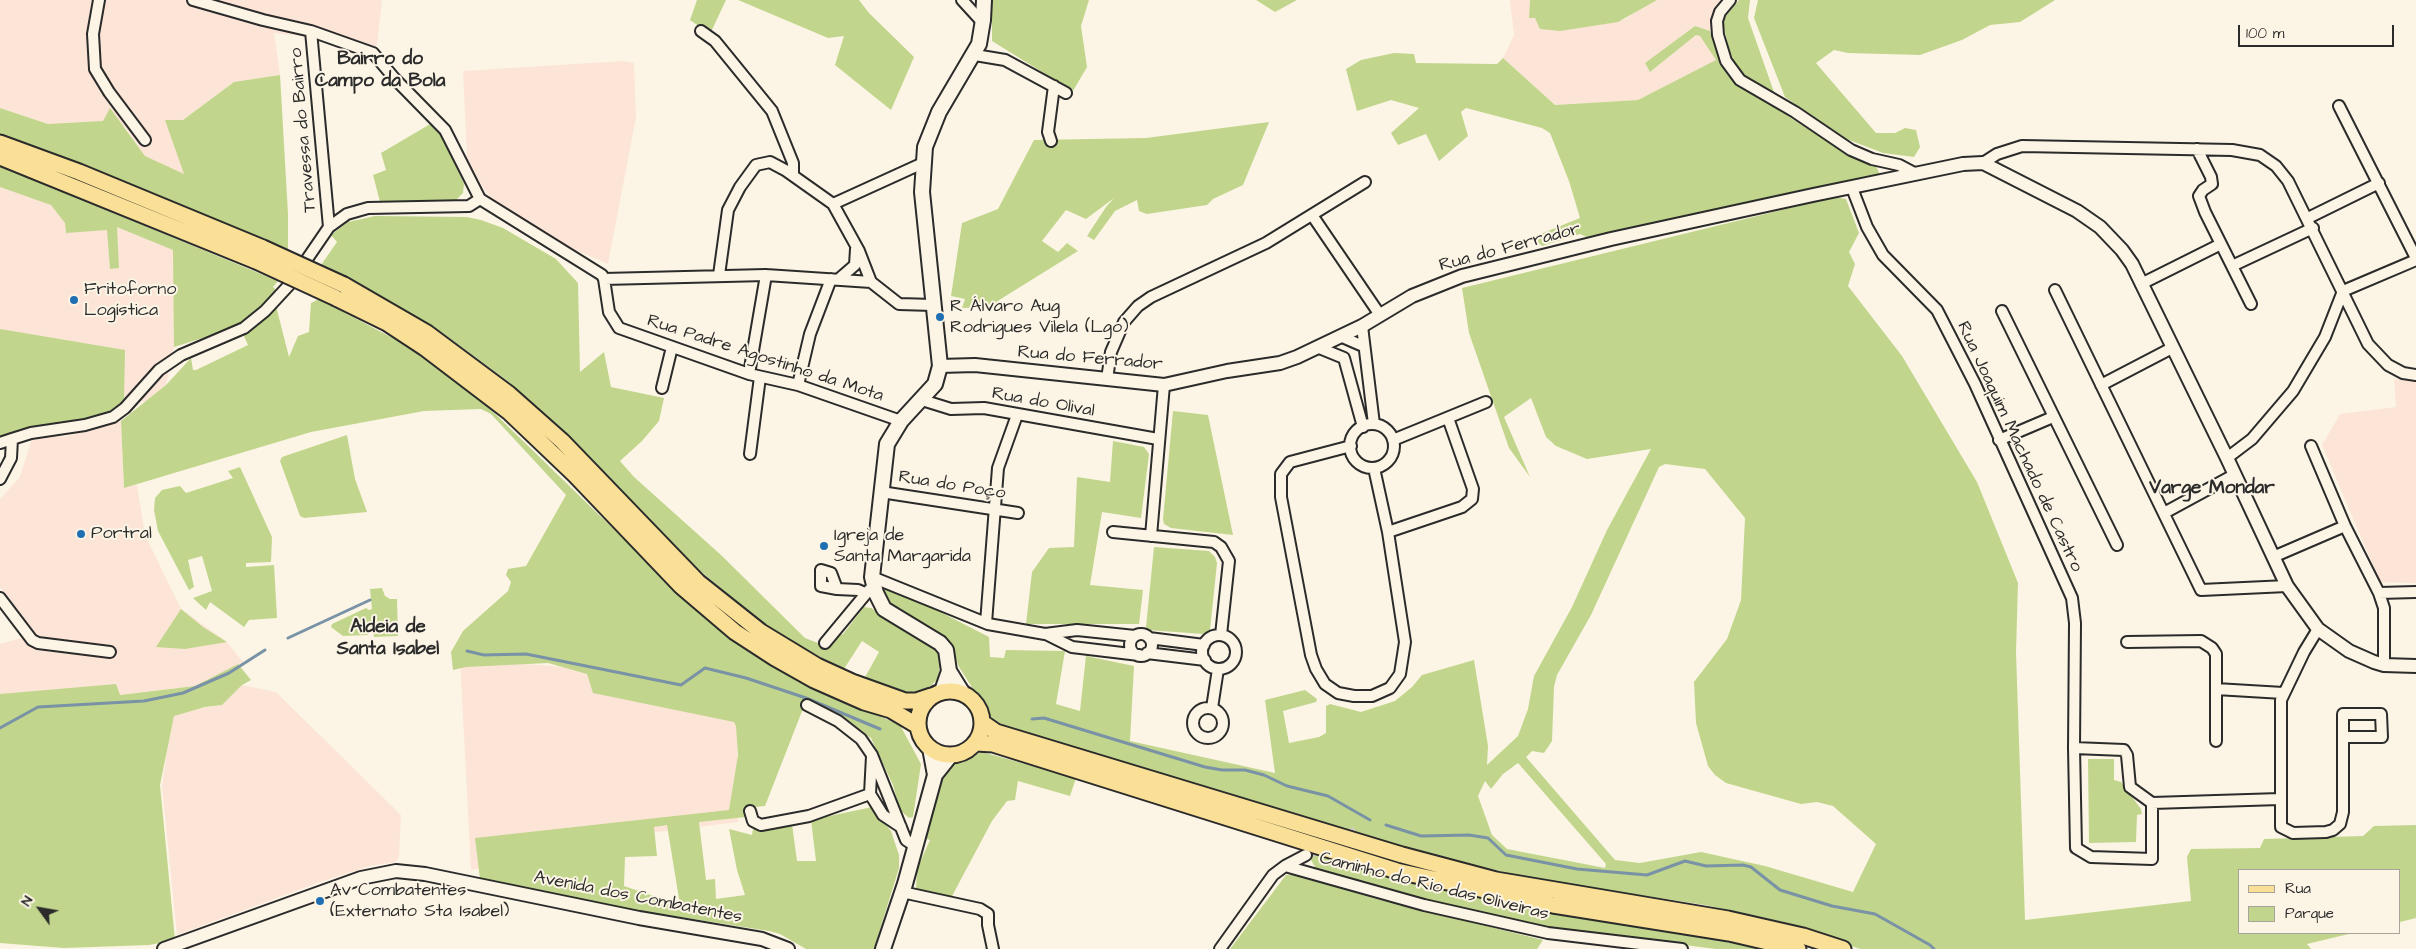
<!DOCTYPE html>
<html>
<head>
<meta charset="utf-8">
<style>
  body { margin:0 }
  #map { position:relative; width:2416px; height:949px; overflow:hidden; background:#fcf5e5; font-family:"Architects Daughter",sans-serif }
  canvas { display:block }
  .legend { position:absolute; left:2238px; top:869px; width:162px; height:65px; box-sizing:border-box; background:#fcf5e5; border:1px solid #a8a49b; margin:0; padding:6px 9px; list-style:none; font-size:15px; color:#2b2b2b }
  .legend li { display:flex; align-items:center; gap:10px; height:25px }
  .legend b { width:25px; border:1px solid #a8a49b }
  .north { position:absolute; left:15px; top:884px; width:50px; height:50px; -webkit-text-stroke:4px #fcf5e5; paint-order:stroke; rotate:302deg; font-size:14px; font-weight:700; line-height:20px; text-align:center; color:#2b2b2b }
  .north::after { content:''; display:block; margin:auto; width:18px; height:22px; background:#2b2b2b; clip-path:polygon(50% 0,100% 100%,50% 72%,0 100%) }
  .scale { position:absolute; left:2238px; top:25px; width:156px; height:22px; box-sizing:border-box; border:2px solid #2b2b2b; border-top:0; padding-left:6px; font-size:15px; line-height:18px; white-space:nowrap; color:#2b2b2b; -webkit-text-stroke:4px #fcf5e5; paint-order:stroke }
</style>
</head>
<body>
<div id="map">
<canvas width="2416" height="949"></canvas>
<ul class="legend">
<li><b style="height:6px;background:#fadf96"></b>Rua</li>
<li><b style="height:14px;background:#c1d68c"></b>Parque</li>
</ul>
<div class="north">N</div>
<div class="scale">100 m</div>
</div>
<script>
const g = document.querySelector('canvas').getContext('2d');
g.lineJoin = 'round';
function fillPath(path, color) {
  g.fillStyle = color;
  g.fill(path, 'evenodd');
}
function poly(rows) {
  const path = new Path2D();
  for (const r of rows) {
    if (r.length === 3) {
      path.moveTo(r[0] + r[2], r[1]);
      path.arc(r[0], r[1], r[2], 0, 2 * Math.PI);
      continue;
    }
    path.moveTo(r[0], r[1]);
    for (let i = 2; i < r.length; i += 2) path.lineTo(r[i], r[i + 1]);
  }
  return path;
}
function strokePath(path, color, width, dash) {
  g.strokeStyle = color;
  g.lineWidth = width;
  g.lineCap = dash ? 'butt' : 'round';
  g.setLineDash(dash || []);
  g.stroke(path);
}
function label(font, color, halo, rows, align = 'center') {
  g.font = font + ' "Architects Daughter",sans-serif';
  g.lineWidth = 4;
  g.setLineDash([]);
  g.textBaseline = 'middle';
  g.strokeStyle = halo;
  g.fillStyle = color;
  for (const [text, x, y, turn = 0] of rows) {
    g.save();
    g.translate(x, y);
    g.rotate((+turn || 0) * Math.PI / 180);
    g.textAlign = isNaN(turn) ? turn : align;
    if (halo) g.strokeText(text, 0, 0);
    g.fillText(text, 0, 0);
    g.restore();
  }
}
fillPath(poly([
  [0,0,382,0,377,45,371,55,304,36,274,33,280,75,234,82,183,120,184,175,145,156,125,127,48,124,0,108],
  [1510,0,1530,0,1529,18,1624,20,1644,6,1657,0,1739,0,1726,16,1714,7,1710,31,1695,26,1645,63,1650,72,1696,35,1700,36,1717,60,1638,100,1555,105,1503,58,1514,35],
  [623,61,634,63,636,117,608,264,573,249,495,202,483,188,467,158,463,71],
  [0,183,178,247,174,347,166,385,145,402,121,398,0,338],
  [2394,379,2416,381,2416,583,2380,582,2322,445,2340,414,2396,407],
  [121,421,124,487,137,485,145,535,181,609,227,642,243,662,195,686,120,695,0,694,0,644,35,634,0,587,0,499,20,477,32,438,68,436],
  [460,659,592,669,737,711,738,822,626,836,471,870],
  [242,685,276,692,401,815,399,856,396,862,370,866,320,882,177,935,162,787,172,713,222,705]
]), '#fce5d6');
fillPath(poly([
  [697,0,726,0,710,34,690,20],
  [738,0,859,0,869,13,914,57,891,110,835,65,844,36,828,38],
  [992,0,1089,0,1081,26,1087,67,1073,91,992,41],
  [1256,0,1297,0,1275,12],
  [1530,0,1657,0,1618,22,1560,31,1540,29,1535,18,1529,18],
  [1739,0,1750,0,1748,18,1775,95,1740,73,1729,50,1723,23,1726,16],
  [1758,0,2055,0,2020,22,1990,25,1962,40,1920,55,1848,53,1834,50,1816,63,1876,133,1895,133,1905,128,1916,130,1920,147,1914,157,1883,153,1844,138,1785,97,1754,18],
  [1695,26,1710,31,1720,58,1735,82,1853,158,1876,166,1881,177,1593,240,1580,234,1542,246,1533,237,1580,218,1569,181,1550,133,1542,128,1466,108,1461,112,1468,136,1439,161,1426,134,1398,145,1391,133,1419,108,1391,100,1357,111,1346,69,1361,60,1394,53,1414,54,1416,63,1497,64,1503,58,1555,105,1638,100,1716,60,1700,36,1696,35,1650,72,1645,63],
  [280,75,288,214,288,250,0,134,0,108,48,124,103,121,110,108,145,156,184,174,165,120,183,120,234,82],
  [1269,122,1243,185,1213,199,1207,205,1147,214,1139,211,1137,200,1115,211,1094,240,1087,236,1106,207,1114,198,1086,219,1066,210,1042,241,1058,252,1067,243,1078,251,988,307,962,308,965,299,951,296,962,223,998,209,1034,140,1146,138],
  [432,123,443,137,464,184,463,193,455,201,380,202,373,175,386,170,381,153],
  [0,166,278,281,273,287,278,292,235,328,174,347,173,250,117,227,119,268,110,269,107,230,66,233,65,223,51,205,0,187],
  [1835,197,1846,199,1859,233,1849,252,1855,264,1848,286,1902,356,1977,482,2018,583,2016,652,2025,920,2191,901,2187,857,2191,849,2260,848,2264,839,2363,836,2374,826,2416,825,2416,918,2400,922,2400,870,2240,870,2240,933,2353,933,2307,944,2311,949,1860,949,1783,922,1705,905,1535,879,1380,844,1001,724,991,717,959,667,950,642,945,637,897,610,884,596,884,585,888,585,989,637,990,657,1004,658,1006,650,1065,651,1056,704,1080,711,1086,656,1134,666,1130,741,1275,773,1265,700,1305,690,1317,699,1316,702,1283,711,1289,743,1319,737,1326,733,1326,706,1330,704,1361,712,1395,701,1412,687,1422,675,1474,660,1488,746,1487,765,1518,736,1528,709,1534,676,1572,607,1607,530,1651,449,1587,459,1556,446,1546,437,1531,398,1504,417,1530,477,1509,448,1469,333,1462,288],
  [1665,464,1705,469,1745,518,1741,600,1727,639,1694,682,1696,723,1708,766,1715,775,1726,783,1801,804,1817,802,1833,806,1876,844,1853,892,1765,866,1701,852,1640,863,1615,860,1526,757,1532,751,1544,753,1552,741,1554,687,1557,675,1591,615,1659,467],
  [1518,763,1606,864,1605,868,1507,849,1492,835,1478,796,1485,781,1491,789,1503,774],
  [375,216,467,217,481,220,503,228,556,259,578,283,580,372,604,352,611,387,664,398,659,421,642,441,620,461,634,477,721,555,805,638,818,643,843,634,864,607,871,608,933,645,938,653,940,664,938,679,928,688,904,694,864,679,879,652,862,641,844,669,800,647,757,619,691,563,509,382,444,334,348,278,321,265,337,242,331,235,348,222],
  [319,299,400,342,454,378,487,406,667,581,715,626,754,654,809,686,900,725,921,764,913,817,909,818,900,810,893,785,871,738,806,701,765,806,744,808,746,817,699,822,706,880,715,879,716,899,745,895,737,870,729,829,752,835,753,829,792,824,797,861,816,861,811,820,872,807,891,831,899,855,899,868,874,949,806,949,780,934,769,931,604,905,480,879,475,838,729,810,738,755,736,726,734,722,593,693,587,674,548,663,466,667,453,670,451,652,463,631,508,591,511,582,506,575,508,569,526,566,566,495,491,414,481,409,424,411,311,432,124,488,121,421,166,385,191,358,193,370,196,370,248,345,243,334,276,306,289,357,298,336,309,332,311,303],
  [667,825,680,905,624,886,625,857,657,856,654,827],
  [0,329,125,350,124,399,111,415,72,425,17,431,0,437],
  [1173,411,1208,415,1233,535,1171,528,1164,524,1163,519],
  [347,435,355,479,367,512,304,518,300,516,280,461,282,457],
  [1113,441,1144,447,1149,454,1141,518,1102,512,1090,585,1143,590,1139,624,1026,624,1032,572,1049,548,1074,547,1077,477,1110,482],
  [240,467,272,537,271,562,246,563,246,567,274,565,277,618,249,620,244,627,210,602,206,610,193,598,212,591,202,556,188,560,194,587,189,590,158,531,154,510,155,498,162,490,180,486,186,493,233,478,228,471],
  [1154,547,1209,551,1215,557,1217,563,1210,630,1203,634,1148,630,1146,627],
  [382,588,385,596,390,599,397,599,398,636,374,637,371,623,367,624,368,635,343,636,331,627,332,624,366,608,369,610,372,609,370,589],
  [181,609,203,627,227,642,185,649,156,647],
  [238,664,251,680,242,685,222,705,205,707,174,716,160,785,175,940,149,945,64,948,0,943,0,694,116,684,120,695,195,686],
  [982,752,1076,778,1070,796,1018,781,1015,800,1007,801,992,821,951,898,916,889,917,869,930,840,924,838,939,783,946,772,956,762],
  [2088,759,2114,759,2114,780,2121,782,2141,809,2142,814,2137,815,2136,842,2089,843],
  [1311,854,1389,877,1490,901,1766,949,1716,949,1614,936,1547,927,1438,905,1318,872,1308,855],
  [1286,875,1296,875,1376,899,1543,940,1537,949,1230,949]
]), '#c1d68c');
strokePath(poly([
  [288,638,370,600],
  [467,651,484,655,526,654,681,685,705,668,746,678,806,698,880,729],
  [1032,719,1044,718,1205,767,1222,770,1245,770,1264,775,1287,786,1328,796,1370,820],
  [0,728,38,707,144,701,183,693,229,673,265,650],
  [1386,825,1421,836,1469,835,1488,838,1506,855,1577,869,1647,875,1685,861,1706,866,1743,865,1751,867,1780,890,1832,906,1875,914,1930,945,1934,949]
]), '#7992a6', 3);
strokePath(poly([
  [1306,855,1359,830]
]), '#d2cdc0', 10, [10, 5]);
const minor = poly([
  [99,0,93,34,95,69,109,92,145,140],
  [193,0,263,20,311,31,373,53,395,79,445,130,480,199,602,275,604,279],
  [962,0,983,23],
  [1730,0,1720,12,1717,21,1718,35,1726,61,1740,80,1795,112,1851,150,1872,159,1899,165,1916,174],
  [311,31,329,227],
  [701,31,715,41,772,111,793,163,793,175],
  [975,55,1005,60,1066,93],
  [2339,106,2416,258],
  [1051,141,1048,132,1054,86],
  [2197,149,2211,177,2212,184,2203,190,2199,196,2205,212,2251,304],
  [1983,163,1997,154,2022,146,2232,150,2260,155,2276,166,2288,181,2368,344,2388,365,2403,373,2416,375],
  [1852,188,1867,227,1883,255,1937,310,1975,384,2072,598,2075,623,2074,748,2076,848,2091,857,2152,859,2152,803,2280,799],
  [833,204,923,163],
  [1312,215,1380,315],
  [2308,218,2379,183],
  [2232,266,2313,228],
  [719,275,728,210,740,187,756,165,770,162,785,170,833,204,859,251,871,282,899,304,933,305],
  [840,278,855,265,856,249],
  [604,279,609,312,619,328,749,374,798,385,901,421],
  [604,279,766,275,871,282],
  [2141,284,2221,244],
  [2055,290,2201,590,2287,586],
  [2002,311,2117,545],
  [1362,326,1374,424],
  [1340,336,1363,346],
  [1317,347,1344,358,1363,427],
  [749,374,766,275],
  [1107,379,1111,352,1124,322,1138,306,1151,297,1266,243,1365,182],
  [798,385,810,334,831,279],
  [2101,385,2172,348],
  [662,388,672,347],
  [922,400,951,409,984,408,1158,439],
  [1372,446,22],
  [12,439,31,433,85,425,113,417,125,408,159,370,181,355,244,328,265,311,290,284,329,227,347,214,368,208,469,206,480,199],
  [1393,440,1486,402],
  [1999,440,2053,417],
  [0,443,12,439,11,458,0,479],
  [1351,446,1290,462,1281,474,1281,497,1311,655,1316,669,1325,684,1338,693,1354,696,1372,696,1390,688,1400,674,1405,642,1388,532,1374,468],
  [2311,446,2345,526,2379,593,2384,608,2384,665],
  [750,454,760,377],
  [2227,458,2252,439,2293,391,2325,337,2343,291,2416,260],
  [881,492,1018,513],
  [2164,513,2234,475],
  [1113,532,1214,542,1221,547,1229,561,1221,635],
  [1388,532,1462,507,1472,499,1473,489,1448,418],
  [1151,536,1164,385],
  [2273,557,2345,526],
  [872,577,988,624,1045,634,1077,630,1135,636],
  [837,589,831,573,821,570,821,586,837,589,858,590,865,593],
  [2379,593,2416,592],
  [0,598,32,640,38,643,110,652],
  [986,623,998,468,1017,415],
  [2318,629,2304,652,2281,700,2281,827,2293,833,2326,832,2333,830,2340,824,2343,812,2343,714,2381,714,2382,737,2344,737],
  [1046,634,1072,647,1139,655],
  [1141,645,11],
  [1219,652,17],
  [1149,638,1204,645],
  [2127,642,2201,641,2212,648,2216,654,2216,689,2283,693],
  [825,643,869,590],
  [1147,653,1205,660],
  [2216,689,2216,741],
  [807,705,838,721,861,739,872,755,906,840,915,846],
  [1212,708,1218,669],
  [1208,723,15],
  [2074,748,2124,750,2127,755,2130,787,2152,803],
  [872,756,870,794,883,815,901,827],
  [750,811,753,821,761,825,809,816,870,794],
  [1285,866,1306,855],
  [902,892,980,909,988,914,988,925,993,949],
  [1220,949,1273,875,1285,866,1424,905,1548,933,1682,949]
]);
const tertiary = poly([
  [940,366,975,365,1164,385,1227,371,1280,363,1297,357,1362,326,1412,296,1462,276,1611,239,1813,195,1963,164,1983,163,2077,211,2100,227,2122,250,2132,264,2227,458,2287,586,2318,629,2349,651,2374,662,2384,665,2416,666],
  [164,949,361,878,396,871,425,874,639,918,762,939,788,949]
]);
const secondary = poly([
  [949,671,962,692],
  [942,691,949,671,946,650,940,643,884,609,876,593,872,577,887,444,901,421,935,384,940,366,922,192,925,147,939,112,979,44,983,20,984,0],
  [930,748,935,775],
  [883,949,905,884,935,775,951,755]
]);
const primary = poly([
  [0,143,79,172,263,248],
  [0,157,256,261],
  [344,285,427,333,509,394,562,441,698,582,761,632,817,666,852,682,905,701,916,701,931,696],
  [336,298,387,323,425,348,509,412,575,475,681,586,735,632,775,658,814,680,864,702,891,710,918,726],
  [950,723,32],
  [983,723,996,732,1402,855,1496,880,1728,919,1803,936,1843,949],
  [976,743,993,744,1397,871,1553,905,1729,933,1798,949]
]);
strokePath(minor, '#2b2b2b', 14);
strokePath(tertiary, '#2b2b2b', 16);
strokePath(secondary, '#2b2b2b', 18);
strokePath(primary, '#2b2b2b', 19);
strokePath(minor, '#fcf5e5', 10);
strokePath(tertiary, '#fcf5e5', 12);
strokePath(secondary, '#fcf5e5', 14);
strokePath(primary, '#fadf96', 15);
const primaryBridge = poly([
  [263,248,344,285],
  [256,261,336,298]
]);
strokePath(primaryBridge, '#2b2b2b', 19, []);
strokePath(primaryBridge, '#fadf96', 15);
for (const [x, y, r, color] of [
  [74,300,5,"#1f6fb2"],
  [940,317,5,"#1f6fb2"],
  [81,534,5,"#1f6fb2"],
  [824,546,5,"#1f6fb2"],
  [320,901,5,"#1f6fb2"]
]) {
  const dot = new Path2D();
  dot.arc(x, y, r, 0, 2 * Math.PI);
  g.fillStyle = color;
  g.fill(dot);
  strokePath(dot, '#fcf5e5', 2);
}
label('18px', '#2b2b2b', '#fcf5e5', [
  ["Travessa do Bairro",304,130,-95],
  ["Rua do Ferrador",1510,248,-15],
  ["Rua Padre Agostinho da Mota",765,359,18],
  ["Rua do Ferrador",1090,359,5],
  ["Rua do Olival",1043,403,10],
  ["Rua Joaquim Machado de Castro",2019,447,65],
  ["Rua do Poço",952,486,9],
  ["Caminho do Rio das Oliveiras",1434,887,14],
  ["Avenida dos Combatentes",638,898,11]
]);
label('18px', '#2b2b2b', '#fcf5e5', [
  ["Fritoforno",84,290],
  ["Logística",84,311],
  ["R Álvaro Aug",950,307],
  ["Rodrigues Vilela (Lgo)",950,328],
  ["Portral",91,534],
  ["Igreja de",834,536],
  ["Santa Margarida",834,557],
  ["Av Combatentes",330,891],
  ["(Externato Sta Isabel)",330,912]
], 'left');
label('bold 19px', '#2b2b2b', '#fcf5e5', [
  ["Bairro do",380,60],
  ["Campo da Bola",380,82],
  ["Varge Mondar",2212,489],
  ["Aldeia de",388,628],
  ["Santa Isabel",388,650]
]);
</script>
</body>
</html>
